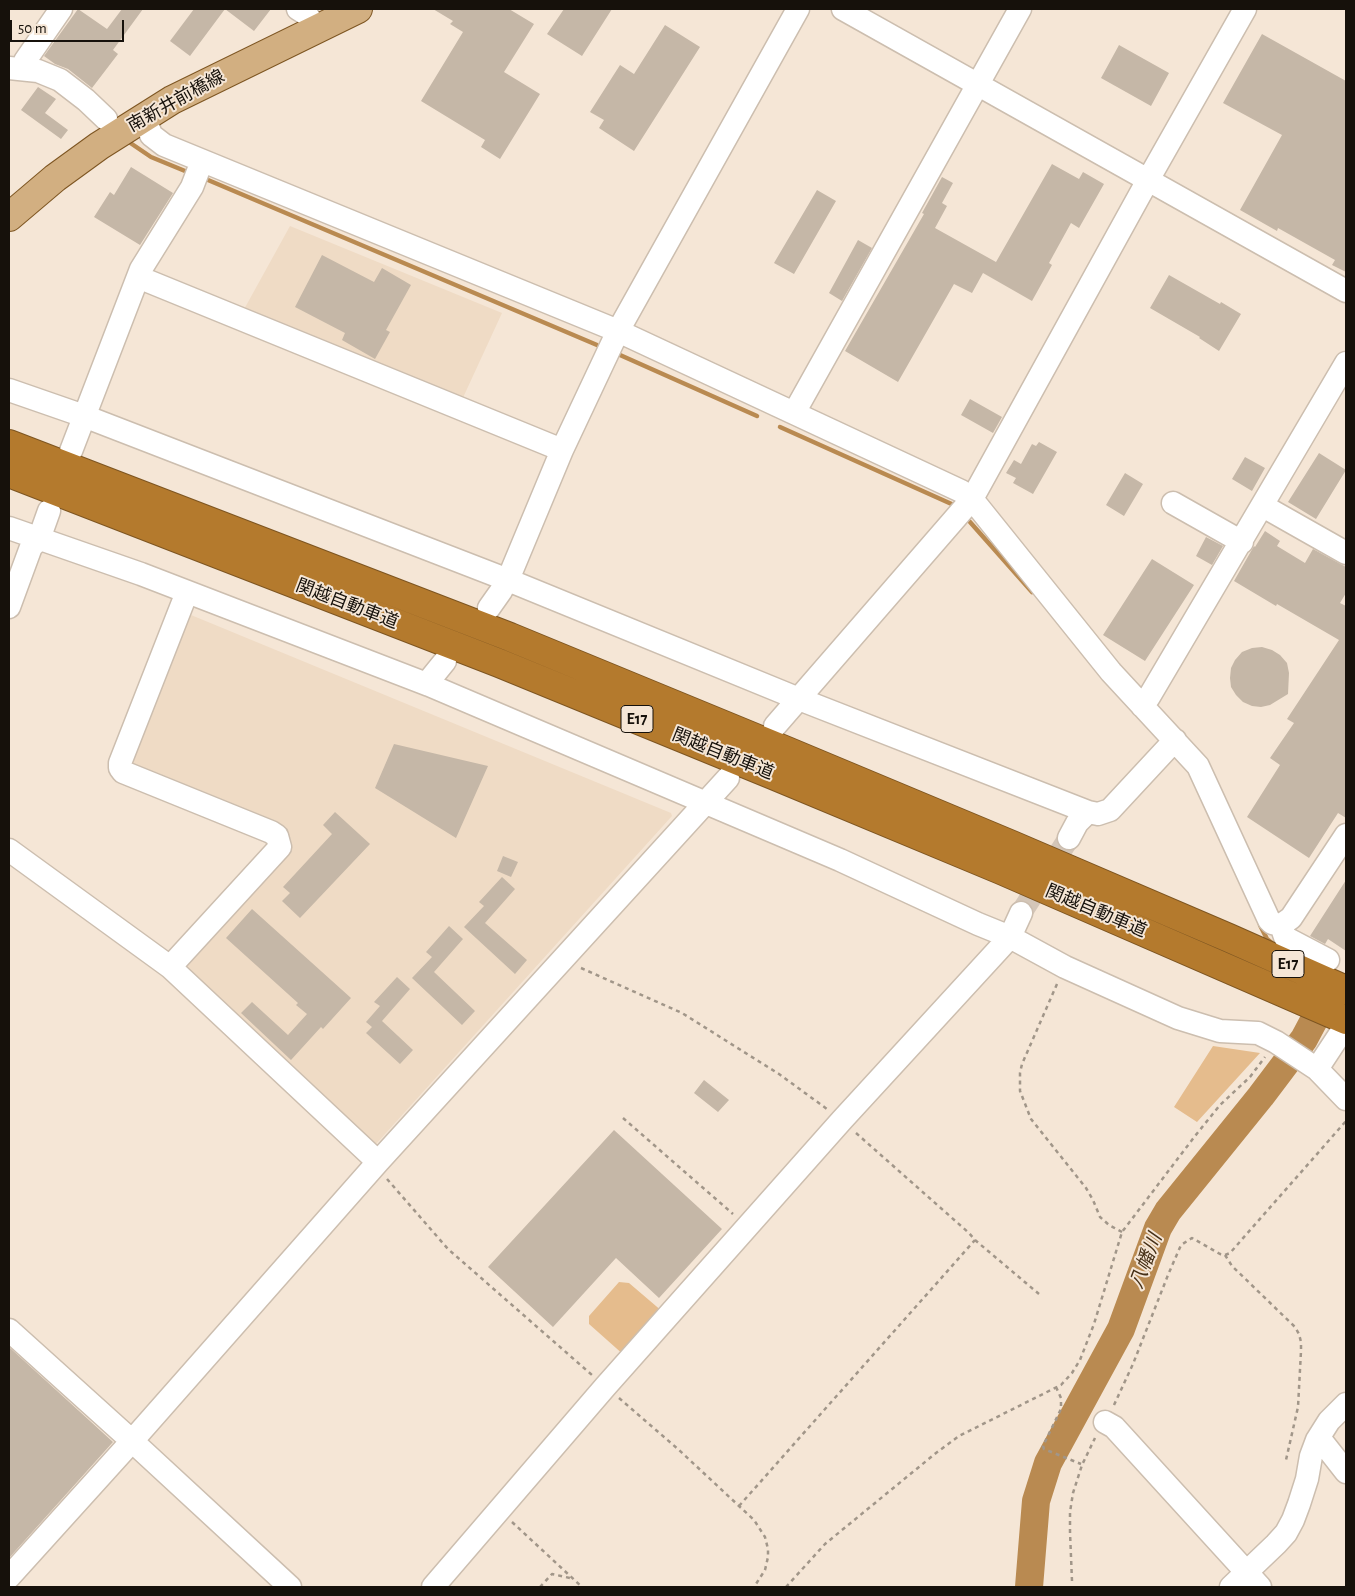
<!DOCTYPE html>
<html>
<head>
<meta charset="utf-8">
<style>
  body { margin:0 }
  #map { position:relative; width:1355px; height:1596px; overflow:hidden; background:#f5e6d6; font-family:"Alegreya Sans",sans-serif }
  canvas { display:block }
  .frame { position:absolute; inset:0; border:10px solid #16110b; pointer-events:none }
  .scale { position:absolute; left:10px; top:20px; width:114px; height:22px; box-sizing:border-box; border:2px solid #16110b; border-top:0; padding-left:6px; font-size:15px; line-height:18px; white-space:nowrap; color:#16110b; -webkit-text-stroke:4px #f5e6d6; paint-order:stroke }
</style>
</head>
<body>
<div id="map">
<canvas width="1355" height="1596"></canvas>
<div class="frame"></div>
<div class="scale">50 m</div>
</div>
<script>
const g = document.querySelector('canvas').getContext('2d');
g.lineJoin = 'round';
function fillPath(path, color) {
  g.fillStyle = color;
  g.fill(path, 'evenodd');
}
function poly(rows) {
  const path = new Path2D();
  for (const r of rows) {
    path.moveTo(r[0], r[1]);
    for (let i = 2; i < r.length; i += 2) path.lineTo(r[i], r[i + 1]);
  }
  return path;
}
function strokePath(path, color, width, dash) {
  g.strokeStyle = color;
  g.lineWidth = width;
  g.lineCap = dash ? 'butt' : 'round';
  g.setLineDash(dash || []);
  g.stroke(path);
}
function label(font, color, halo, rows, align = 'center') {
  g.font = font + ' "Alegreya Sans","Noto Sans JP",sans-serif';
  g.lineWidth = 4;
  g.setLineDash([]);
  g.textBaseline = 'middle';
  g.strokeStyle = halo;
  g.fillStyle = color;
  for (const [text, x, y, turn = 0] of rows) {
    g.save();
    g.translate(x, y);
    g.rotate((+turn || 0) * Math.PI / 180);
    g.textAlign = isNaN(turn) ? turn : align;
    if (halo) g.strokeText(text, 0, 0);
    g.fillText(text, 0, 0);
    g.restore();
  }
}
fillPath(poly([
  [290,226,502,313,461,402,242,313],
  [191,615,671,813,672,816,376,1144,372,1144,181,964,287,852,130,764,187,616]
]), '#efdbc5');
fillPath(poly([
  [1213,1046,1260,1053,1197,1122,1174,1107],
  [619,1282,629,1283,663,1312,625,1356,589,1324,589,1316]
]), '#e5bc8d');
strokePath(poly([
  [126,140,151,157,185,171],
  [208,180,597,345],
  [620,355,757,416],
  [780,427,956,506],
  [970,522,1032,592],
  [1260,925,1267,939,1272,943]
]), '#b98a51', 4.5);
strokePath(poly([
  [1029,1587,1036,1501,1048,1463,1121,1329,1158,1228,1168,1211,1261,1096,1304,1039,1329,992,1332,989]
]), '#b98a51', 28);
fillPath(poly([
  [78,9,107,29,122,9,143,9,113,50,118,54,92,88,68,69,55,64,44,56],
  [194,9,225,9,190,56,170,41],
  [225,9,271,9,254,31],
  [433,9,509,9,534,24,504,72,540,94,500,159,481,147,485,140,421,101,463,32,450,24,453,21],
  [564,9,612,9,582,56,547,34],
  [665,25,700,47,634,151,599,128,604,120,590,112,620,65,634,74],
  [1262,34,1346,81,1346,272,1332,265,1335,260,1278,228,1277,231,1240,210,1282,135,1223,103],
  [1119,45,1169,73,1151,106,1101,78],
  [38,87,56,99,45,113,68,130,61,139,21,110],
  [1052,164,1079,179,1083,172,1104,184,1079,228,1071,223,1049,263,1052,265,1032,301,983,273,972,293,954,284,898,382,845,351,924,214,922,213,942,177,953,183,942,203,947,206,935,228,996,262],
  [131,167,173,193,140,245,94,217,110,192,114,195],
  [817,190,836,201,794,274,774,263],
  [858,240,872,248,842,301,829,293],
  [322,255,374,282,382,268,411,285,386,330,390,332,375,359,342,340,345,333,295,307],
  [1169,275,1220,304,1221,302,1241,314,1219,351,1199,338,1200,337,1150,308],
  [970,399,1002,417,993,433,961,415],
  [1039,442,1057,452,1033,494,1013,483,1016,478,1006,473,1014,460,1021,464,1032,444,1036,446],
  [1319,453,1346,470,1316,519,1288,502],
  [1245,457,1265,468,1252,491,1232,479],
  [1125,473,1143,484,1124,516,1106,505],
  [1265,531,1280,541,1277,546,1305,563,1313,549,1346,567,1346,593,1340,603,1346,606,1346,818,1338,813,1309,858,1247,817,1280,765,1270,758,1294,723,1287,719,1339,640,1277,604,1276,606,1234,581,1254,546,1255,547],
  [1206,537,1223,546,1212,565,1196,556],
  [1152,559,1194,585,1145,661,1103,635],
  [1262,647,1272,650,1280,655,1287,663,1289,673,1288,694,1270,705,1261,707,1252,706,1243,702,1236,695,1231,687,1230,678,1231,668,1235,660,1242,652,1252,648],
  [394,744,488,766,456,838,375,788],
  [335,812,370,844,300,918,282,901,290,893,283,887,332,834,323,825],
  [503,856,518,862,511,877,497,871],
  [502,877,515,889,485,923,527,960,515,974,464,927,484,906,479,902],
  [1346,880,1346,951,1328,939,1325,944,1310,936],
  [252,909,351,998,323,1029,321,1027,291,1060,241,1013,252,1002,288,1035,307,1014,296,1005,298,1003,226,938],
  [449,926,463,939,434,972,475,1011,462,1025,412,978,432,957,426,952],
  [397,977,410,989,382,1021,413,1050,400,1064,366,1033,372,1027,366,1022,380,1006,374,1002],
  [704,1080,729,1100,718,1112,694,1093],
  [614,1130,722,1229,659,1298,616,1258,553,1327,488,1267],
  [9,1347,113,1442,9,1558]
]), '#c5b7a7');
strokePath(poly([
  [1021,913,1069,838]
]), '#d4c6b8', 22, [22, 11]);
const minor = poly([
  [298,9,306,14,317,28],
  [843,9,1346,291],
  [25,61,61,9],
  [9,68,38,71,60,80,86,100,106,119],
  [145,117,151,135,164,145,618,331,961,491,972,499,1111,672,1198,766,1269,920,1272,923,1281,925,1291,918,1346,835],
  [138,277,562,450],
  [9,390,84,416,508,580,799,699,1088,812,1098,814,1110,810,1175,740],
  [794,413,1020,9],
  [71,451,141,269,192,187,202,161],
  [1173,503,1242,542],
  [1263,506,1346,553],
  [9,528,141,574,429,685,840,860,978,924,1010,937,1065,967,1178,1018,1220,1031,1258,1033,1276,1042,1317,1069,1346,1099],
  [9,607,31,547,39,539,49,511],
  [489,608,501,591,512,570,562,450,618,331,798,9],
  [429,685,432,677,445,661],
  [1142,706,1149,697,1346,363],
  [775,726,972,499,1148,180,1245,9],
  [1069,838,1077,823,1088,812],
  [9,850,170,967,378,1162],
  [1281,925,1285,937,1288,939,1328,960],
  [170,967,280,847,277,836,271,832,123,772,120,768,120,763,187,592],
  [1317,1069,1346,1025],
  [9,1330,132,1441,290,1587],
  [1105,1422,1114,1427,1260,1587],
  [1317,1440,1324,1444,1346,1472],
  [9,1577,132,1441,378,1162,728,778],
  [433,1587,605,1387,842,1120,1010,937,1021,913],
  [1231,1587,1276,1544,1286,1533,1293,1520,1299,1504,1307,1479,1311,1456,1317,1440,1329,1421,1346,1404]
]);
const major = poly([
  [9,217,55,178,99,146,172,100,358,9]
]);
const highway = poly([
  [9,444,510,637,787,751,1012,845,1229,938,1346,990],
  [9,473,499,663,773,775,1001,870,1346,1020]
]);
strokePath(minor, '#ccbeaf', 25);
strokePath(major, '#7d5521', 30);
strokePath(highway, '#7d5521', 30);
strokePath(poly([
  [581,968,682,1013,779,1074,827,1109],
  [1057,984,1022,1064,1020,1073,1020,1091,1031,1119,1086,1188,1093,1200,1100,1217,1109,1225,1122,1232],
  [623,1118,733,1214],
  [856,1133,969,1233,975,1240,1039,1294],
  [387,1179,448,1249,592,1375],
  [1225,1255,1232,1266,1295,1327,1299,1334,1301,1342,1301,1351,1298,1407,1286,1460],
  [1056,1387,1061,1398,1061,1409,1043,1446,1044,1449,1081,1464],
  [619,1398,679,1450,754,1520,765,1537,768,1549,768,1557,765,1570,754,1587],
  [1114,1405,1133,1364,1168,1275,1181,1245,1192,1238,1220,1254,1225,1255,1230,1253,1346,1121],
  [739,1506,975,1240],
  [512,1522,582,1587],
  [1072,1581,1070,1532,1070,1512,1073,1493,1082,1465,1095,1438],
  [540,1587,552,1574,570,1578],
  [786,1587,825,1544,936,1453,959,1436,1061,1385,1072,1373,1080,1360,1094,1324,1122,1232,1195,1136,1220,1105,1250,1077,1265,1057]
]), '#a19689', 2.5, [4, 4]);
strokePath(minor, '#fff', 22);
strokePath(major, '#d2af81', 28);
strokePath(highway, '#b47a2d', 28);
for (const [x, y, w] of [
  [637,719,32],
  [1288,964,32]
]) {
  const box = new Path2D();
  box.roundRect(x - w / 2, y - 13.5, w, 27, 4);
  g.fillStyle = '#f5e6d6';
  g.fill(box);
  strokePath(box, '#16110b', 1);
}
label('bold 16px', '#16110b', null, [
  ["E17",637,719],
  ["E17",1288,964]
]);
label('18px', '#16110b', '#f5e6d6', [
  ["南新井前橋線",176,101,-29],
  ["関越自動車道",347,604,21],
  ["関越自動車道",723,754,22],
  ["関越自動車道",1096,911,23]
]);
label('italic 19px', '#463017', '#f5e6d6', [
  ["八幡川",1146,1261,-69]
]);
</script>
</body>
</html>
